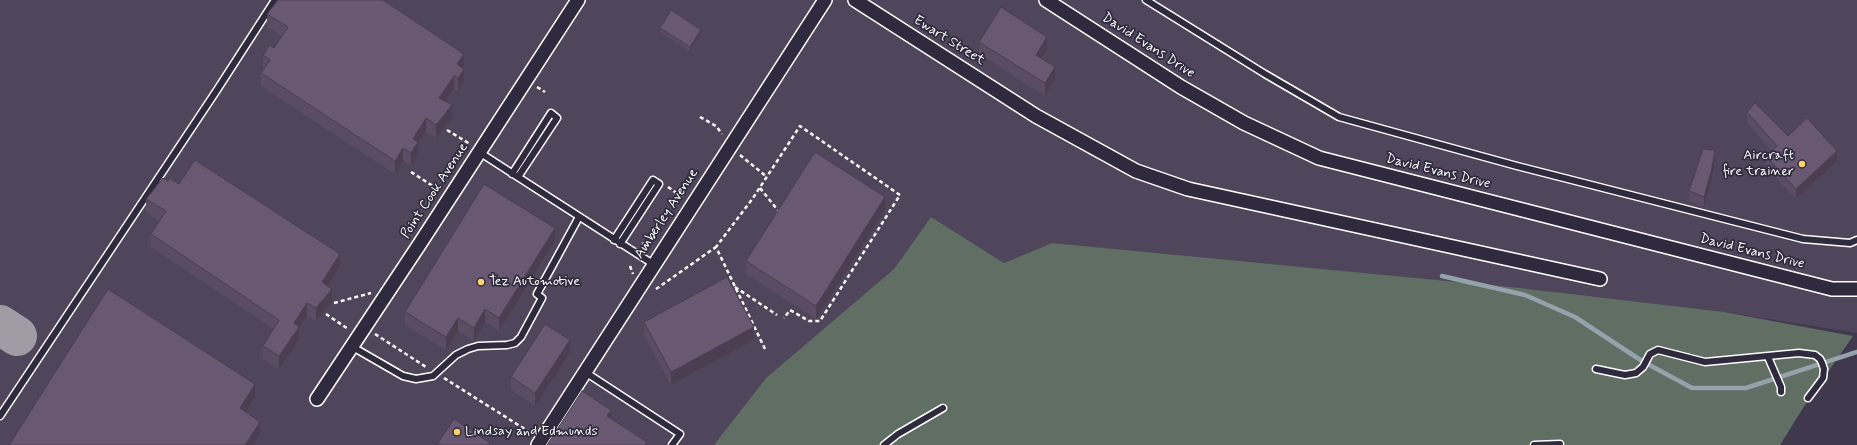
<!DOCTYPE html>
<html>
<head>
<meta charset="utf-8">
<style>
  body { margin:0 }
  canvas { display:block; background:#40384d }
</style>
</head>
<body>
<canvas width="1857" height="445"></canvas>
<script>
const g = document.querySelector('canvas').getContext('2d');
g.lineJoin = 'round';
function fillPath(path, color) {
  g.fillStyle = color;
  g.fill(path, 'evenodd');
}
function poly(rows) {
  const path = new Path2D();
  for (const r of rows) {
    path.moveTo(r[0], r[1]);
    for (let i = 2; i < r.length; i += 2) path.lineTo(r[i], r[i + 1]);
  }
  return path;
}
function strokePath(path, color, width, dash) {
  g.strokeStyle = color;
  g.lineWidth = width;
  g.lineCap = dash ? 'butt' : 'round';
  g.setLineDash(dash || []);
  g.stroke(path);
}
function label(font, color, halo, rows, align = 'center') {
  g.font = font + ' Mynerve,sans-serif';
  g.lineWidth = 3.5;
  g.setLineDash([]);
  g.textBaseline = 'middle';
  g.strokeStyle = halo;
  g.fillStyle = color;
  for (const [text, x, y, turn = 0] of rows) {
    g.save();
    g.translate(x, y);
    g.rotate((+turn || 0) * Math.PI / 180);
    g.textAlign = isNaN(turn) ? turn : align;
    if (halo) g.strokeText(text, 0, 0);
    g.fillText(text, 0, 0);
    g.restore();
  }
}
fillPath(poly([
  [0,0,1857,0,1857,333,1724,312,1052,243,1004,263,931,217,894,269,766,378,714,445,0,445]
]), '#50465b');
fillPath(poly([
  [931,217,1004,263,1052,243,1519,288,1724,312,1853,336,1805,405,1780,445,714,445,766,378,894,269]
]), '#616e63');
strokePath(poly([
  [1442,276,1525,295,1575,317,1642,361,1692,388,1746,388,1857,352]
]), '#94a2ac', 4.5);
strokePath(poly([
  [0,325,17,336]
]), '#a09ca6', 40);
const lane = poly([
  [1146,0,1265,74,1339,117,1517,166,1803,239,1850,243,1857,240],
  [479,152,653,264],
  [512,174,551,113,557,118,518,177],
  [614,240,653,180,659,184,620,244],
  [351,346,403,376,416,379,433,376,456,355,468,349,478,346,507,345,515,343,521,337,542,298,537,294,579,217],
  [1768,357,1781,387,1781,392],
  [1596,369,1625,375,1636,373,1643,367,1650,354,1658,350,1705,362,1799,353,1815,355,1820,359,1822,363,1824,369,1823,378,1808,398],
  [585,372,680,434,672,445],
  [0,416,217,90,275,0],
  [884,445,898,434,943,408],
  [1534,445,1560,444]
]);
const street = poly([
  [855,0,1036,116,1136,171,1188,189,1600,279],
  [1046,0,1181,87,1244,123,1319,158,1832,289,1857,289],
  [317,399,421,242,578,0],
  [538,445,825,0]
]);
strokePath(lane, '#fff', 9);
strokePath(street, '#fff', 16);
strokePath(poly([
  [537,87,545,92],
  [700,117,716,126,722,134],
  [447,130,470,144],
  [740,155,767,177],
  [411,172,439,190],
  [668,187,682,197],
  [760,188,780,213],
  [642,244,652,242],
  [630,266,633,274],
  [735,287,777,315],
  [656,289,716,247],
  [334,303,371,293],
  [326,314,348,329],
  [375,334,426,367],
  [765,349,716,247,753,198,800,126,900,195,820,321,809,321,790,310,784,318],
  [444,378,531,433]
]), '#fff', 2.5, [4, 3]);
strokePath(lane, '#2f2a3d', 6);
strokePath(street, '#2f2a3d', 13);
fillPath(poly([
  [267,14,464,67,463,68,464,82,458,91,454,89,446,102,452,118,436,138,426,131,418,144,418,155,411,166,403,161,395,174,261,86,261,73,264,69,263,68,263,55,274,48,282,37,267,27],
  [660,28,701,33,690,51,660,32],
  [979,42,1047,49,1042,58,1055,79,1045,96,979,54],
  [1747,112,1788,136,1837,161,1796,199,1766,167,1766,156,1772,151,1747,123],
  [1715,160,1712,178,1704,207,1689,201,1689,191],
  [168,181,179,184,340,267,328,286,332,302,316,321,307,316,299,328,299,340,279,369,263,359,263,346,274,329,151,247,151,234,160,221,146,212,146,199],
  [885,210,816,319,746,274,746,261],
  [555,241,499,331,485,322,474,341,458,331,446,350,405,325,405,312],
  [644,322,754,340,671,385,644,335],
  [570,353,535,406,511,390,511,377]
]), '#5a4c62');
fillPath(poly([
  [701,30,701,33,690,51,690,47],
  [1047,37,1047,49,1036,67,1036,55],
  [464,54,464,67,457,77,457,64],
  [1055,67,1055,79,1045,96,1045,83],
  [464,69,464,82,458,91,458,78],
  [454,76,454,89,439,111,439,98],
  [452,105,452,118,436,138,436,125],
  [426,118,426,131,418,144,418,155,411,166,411,153,413,139],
  [403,148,403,161,395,174,395,161],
  [1715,150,1715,160,1712,178,1704,207,1704,197],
  [1837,151,1837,161,1796,199,1796,189],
  [885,197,885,210,816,319,816,306],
  [555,228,555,241,499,331,499,318],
  [340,254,340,267,322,295,322,282],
  [332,289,332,302,316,321,316,308],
  [307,303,307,316,299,328,299,340,279,369,279,356,294,323],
  [485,309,485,322,474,341,474,328],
  [458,318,458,331,446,350,446,337],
  [754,327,754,340,671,385,671,372],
  [570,340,570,353,535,406,535,393],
  [255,384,255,397,240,421,240,408],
  [611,410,611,423,607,416],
  [260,422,260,435,253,445,245,445]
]), '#4a3e50');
const building = poly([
  [278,0,383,0,464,54,457,64,464,69,458,78,454,76,439,98,452,105,436,125,426,118,413,139,418,142,411,153,403,148,395,161,261,73,270,60,263,55,270,45,274,48,288,27,267,14,278,0],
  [1001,7,1047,37,1036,55,1055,67,1045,83,979,42,1001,7],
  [671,10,701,30,690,47,660,28,671,10],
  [1755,103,1788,136,1807,118,1837,151,1796,189,1766,156,1777,146,1747,112,1755,103],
  [1703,149,1715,150,1712,168,1704,197,1689,191,1703,149],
  [815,152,885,197,816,306,746,261,815,152],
  [195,160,340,254,322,282,332,289,316,308,307,303,294,323,299,327,279,356,263,346,279,320,151,234,166,211,146,199,163,178,168,181,169,178,179,184,195,160],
  [484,184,555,228,499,318,485,309,474,328,458,318,446,337,405,312,484,184],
  [727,277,754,327,671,372,644,322,727,277],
  [108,289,255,384,240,408,260,422,245,445,9,445,108,289],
  [545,324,570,340,535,393,511,377,545,324],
  [582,391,611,410,607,416,647,442,645,445,547,445,582,391],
  [454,419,490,443,489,445,441,445,438,443,454,419]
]);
fillPath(building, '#695872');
strokePath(building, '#4a3e50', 1);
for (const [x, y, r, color] of [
  [1802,164,4,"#ffd166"],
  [481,282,4,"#ffd166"],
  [457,432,4,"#ffd166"]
]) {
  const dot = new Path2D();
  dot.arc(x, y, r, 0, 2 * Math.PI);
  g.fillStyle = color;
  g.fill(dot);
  strokePath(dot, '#2f2a3d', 1.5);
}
label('14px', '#fff', '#2f2a3d', [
  ["Ewart Street",949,41,32],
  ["David Evans Drive",1148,46,33],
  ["David Evans Drive",1438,172,14],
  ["Point Cook Avenue",435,191,-57],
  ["Amberley Avenue",667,214,-57],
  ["David Evans Drive",1752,252,14]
]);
label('14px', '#fff', '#2f2a3d', [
  ["Aircraft",1794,156,"right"],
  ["fire trainer",1794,172,"right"],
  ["Tez Automotive",489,282],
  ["Lindsay and Edmunds",465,432]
], 'left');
</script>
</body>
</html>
